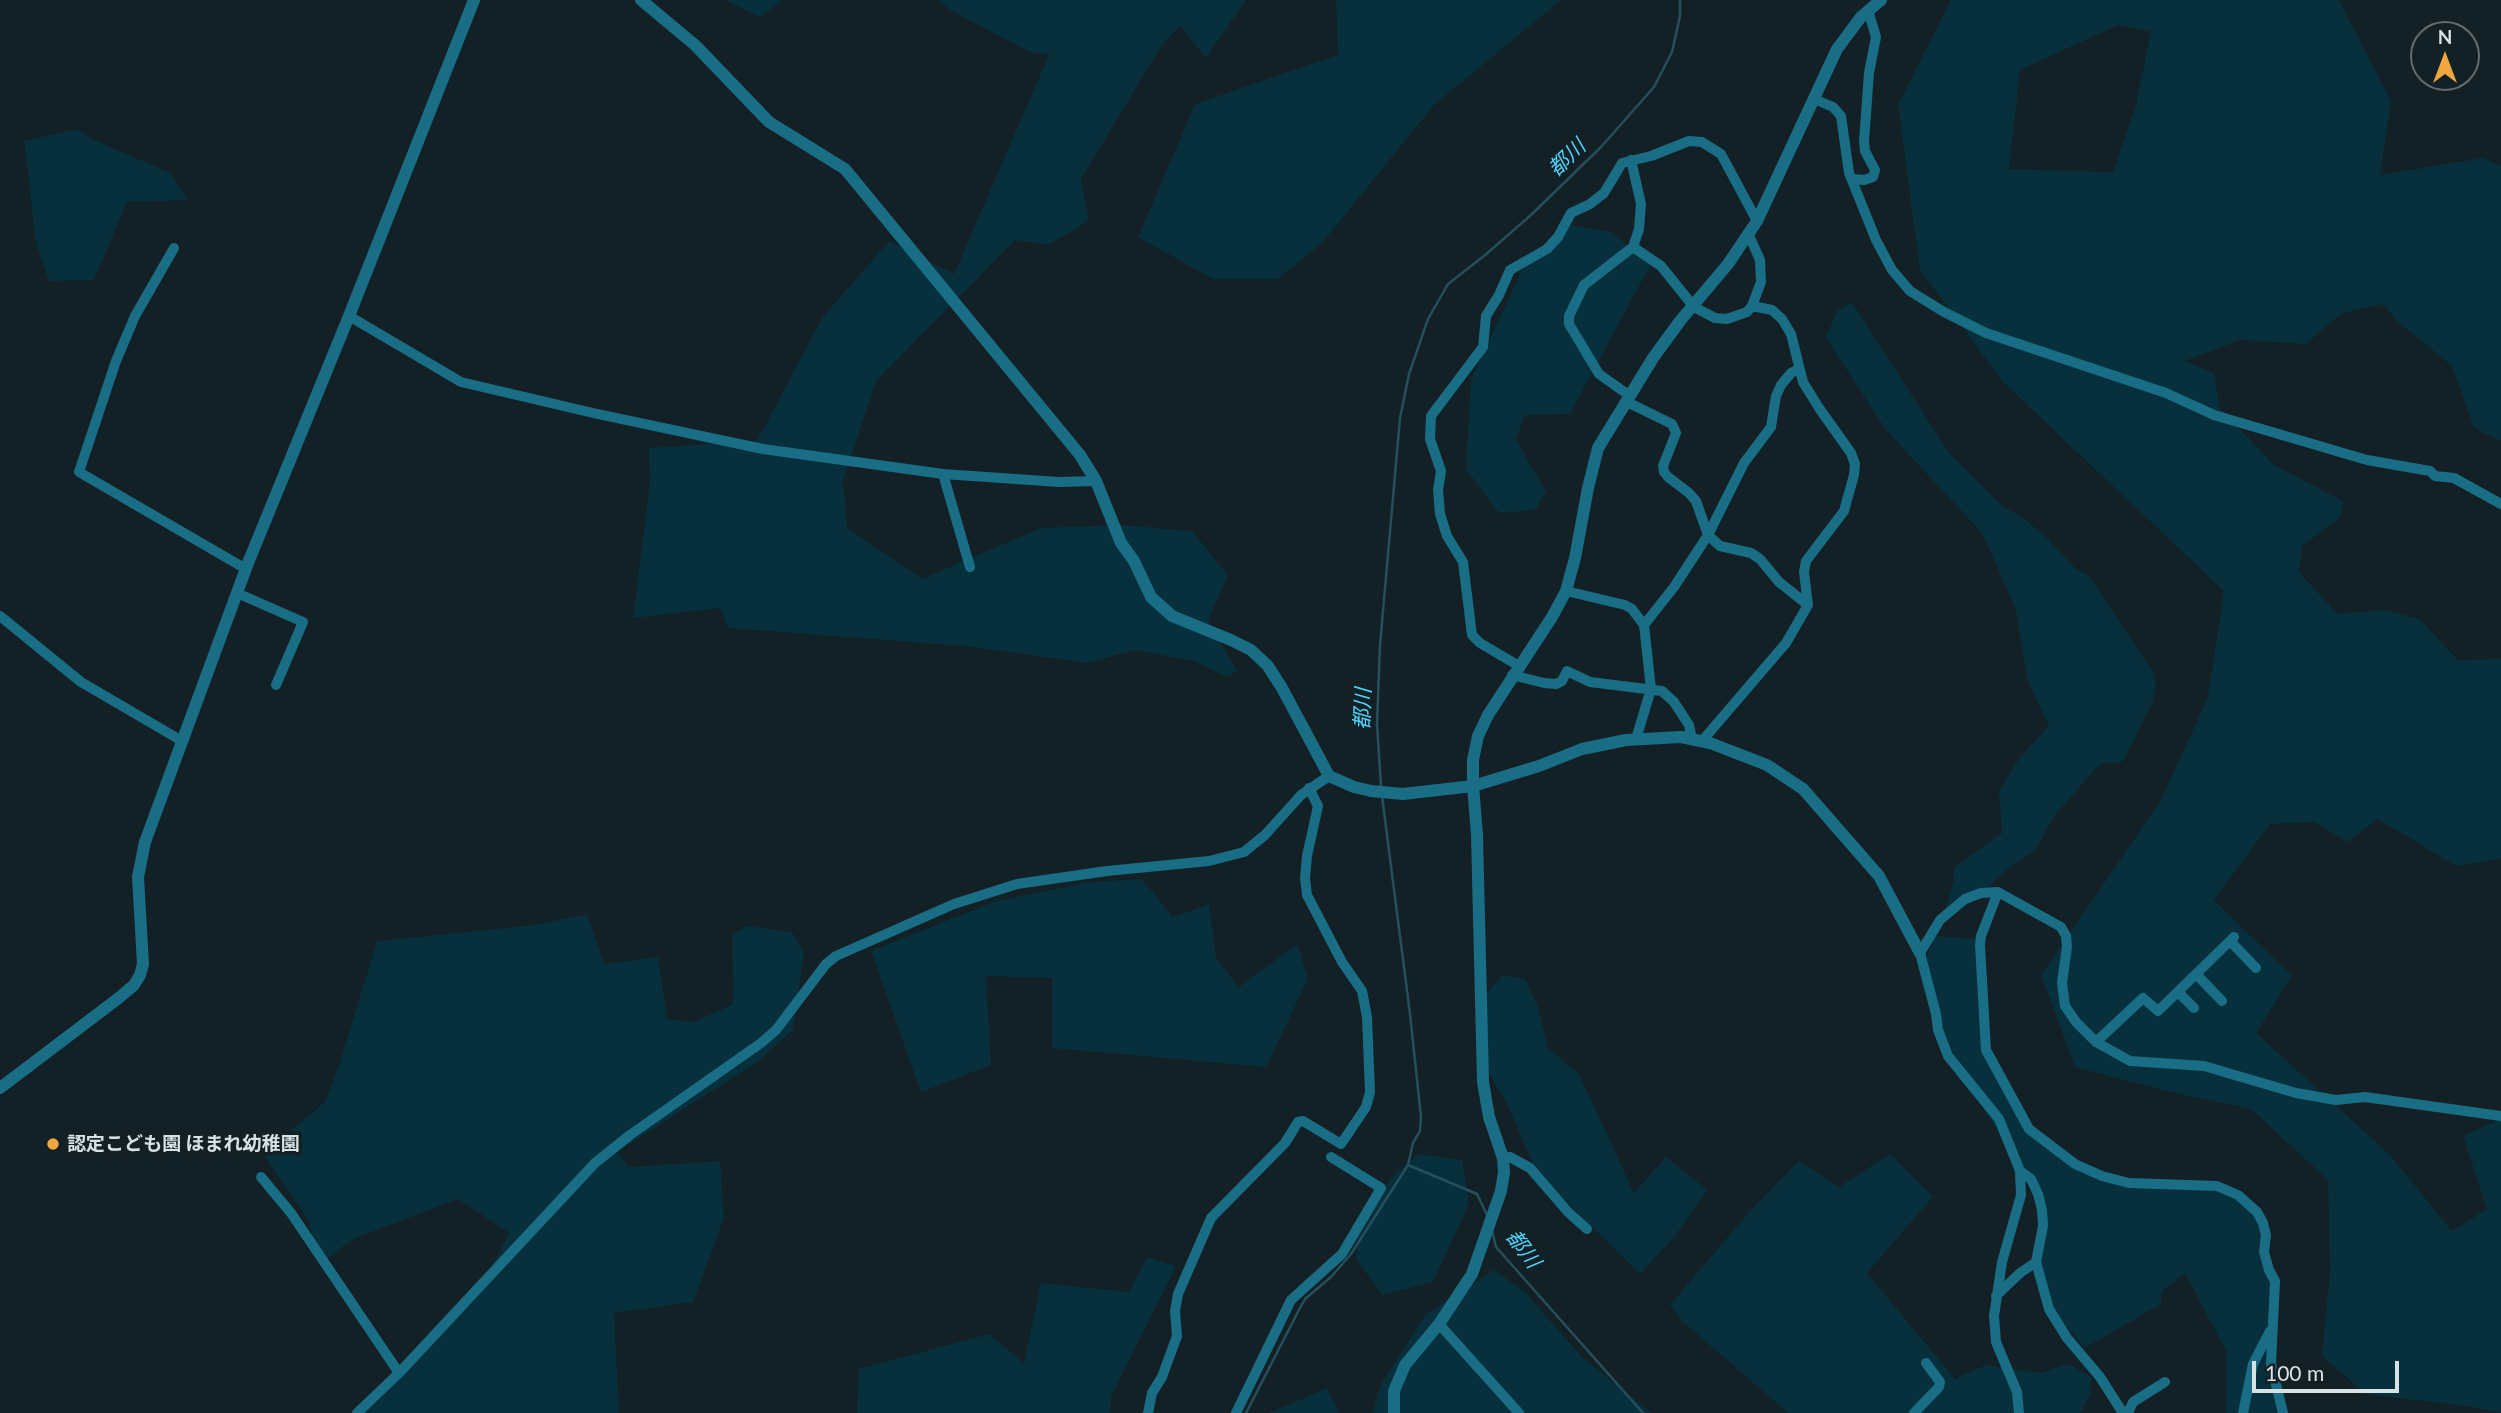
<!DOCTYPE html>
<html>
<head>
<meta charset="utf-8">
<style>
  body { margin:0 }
  #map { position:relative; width:2501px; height:1413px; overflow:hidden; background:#132025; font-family:Lato,sans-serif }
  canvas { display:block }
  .north { position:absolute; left:2410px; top:21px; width:70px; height:70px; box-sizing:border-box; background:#132025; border:2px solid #626d71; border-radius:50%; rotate:0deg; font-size:19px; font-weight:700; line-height:28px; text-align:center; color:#d8e1e4 }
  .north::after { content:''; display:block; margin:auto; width:24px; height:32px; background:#f0a63f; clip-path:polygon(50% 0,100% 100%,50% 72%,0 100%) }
  .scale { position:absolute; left:2252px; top:1361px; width:147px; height:32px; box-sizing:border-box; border:4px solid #d8e1e4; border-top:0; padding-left:9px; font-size:21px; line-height:24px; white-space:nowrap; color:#d8e1e4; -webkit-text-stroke:5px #132025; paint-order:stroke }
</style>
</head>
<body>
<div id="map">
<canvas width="2501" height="1413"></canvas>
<div class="north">N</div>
<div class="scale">100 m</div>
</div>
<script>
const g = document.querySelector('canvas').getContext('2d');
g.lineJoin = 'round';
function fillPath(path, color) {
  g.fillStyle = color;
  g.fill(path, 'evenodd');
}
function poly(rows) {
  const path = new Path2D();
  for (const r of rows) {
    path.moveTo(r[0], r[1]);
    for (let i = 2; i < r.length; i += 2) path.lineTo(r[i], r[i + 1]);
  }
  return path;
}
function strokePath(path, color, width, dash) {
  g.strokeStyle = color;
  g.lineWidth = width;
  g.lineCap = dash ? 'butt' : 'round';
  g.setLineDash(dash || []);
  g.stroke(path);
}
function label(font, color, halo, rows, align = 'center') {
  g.font = font + ' Lato,"Noto Sans JP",sans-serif';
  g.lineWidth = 7;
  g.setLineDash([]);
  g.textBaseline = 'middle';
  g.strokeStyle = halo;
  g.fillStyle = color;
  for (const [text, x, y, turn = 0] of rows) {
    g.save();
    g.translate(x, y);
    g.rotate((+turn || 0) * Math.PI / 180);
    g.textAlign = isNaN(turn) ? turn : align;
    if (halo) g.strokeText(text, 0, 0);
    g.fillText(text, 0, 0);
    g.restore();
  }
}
fillPath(poly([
  [726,0,783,0,760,17],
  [939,0,1246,0,1206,58,1180,26,1161,46,1081,179,1089,221,1048,245,1015,240,876,381,843,481,847,528,922,579,1041,528,1121,525,1192,531,1228,575,1208,621,1237,671,1227,677,1194,661,1134,650,1088,663,964,646,728,628,720,608,633,618,650,481,649,448,757,441,822,318,889,241,954,274,1049,55,1030,52,950,10],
  [1336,0,1561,0,1434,105,1322,243,1278,279,1213,279,1138,237,1195,104,1338,55],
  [1951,0,2339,0,2391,101,2380,175,2483,158,2501,166,2501,441,2474,428,2452,366,2396,320,2383,304,2342,313,2306,344,2240,340,2185,361,2214,373,2220,409,2274,465,2343,501,2340,518,2302,546,2299,572,2338,614,2383,610,2419,619,2458,660,2501,659,2501,859,2456,866,2378,819,2347,842,2315,822,2270,824,2214,900,2292,976,2256,1033,2389,1154,2452,1231,2487,1209,2463,1136,2501,1119,2501,1413,2473,1407,2366,1394,2322,1356,2330,1272,2328,1180,2251,1109,2166,1091,2075,1067,2041,975,2161,800,2208,697,2224,591,2003,382,1920,270,1898,104],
  [2118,25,2151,31,2136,105,2113,172,2009,169,2020,70],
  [77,129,92,139,170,173,188,200,127,202,94,280,49,281,36,243,24,141],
  [1565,224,1610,232,1652,262,1570,414,1525,415,1516,439,1546,492,1535,510,1499,513,1466,469,1471,379,1524,266],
  [1852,302,1949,453,2001,505,2020,516,2042,533,2076,569,2089,576,2153,672,2156,684,2152,703,2124,760,2119,763,2103,763,2097,767,2056,814,2035,850,2008,869,1989,887,1975,892,1945,912,1954,881,1953,868,2002,833,1999,791,2020,757,2049,726,2028,682,2016,610,1982,533,1886,430,1826,338,1837,311],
  [1142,879,1173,917,1209,904,1216,958,1239,987,1297,944,1308,979,1266,1067,1052,1048,1052,978,986,976,991,1065,921,1092,871,951,996,901,1090,882],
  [587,914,604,964,658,957,667,1019,694,1022,733,1004,732,935,747,926,792,932,804,953,793,1030,760,1060,617,1152,629,1167,720,1161,724,1218,693,1302,614,1313,619,1413,357,1413,476,1298,509,1233,458,1199,353,1239,320,1264,308,1219,263,1154,325,1102,340,1062,377,941,535,925],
  [1935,936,1977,939,1982,1048,2028,1131,2092,1175,2219,1190,2234,1196,2257,1218,2272,1280,2270,1323,2279,1413,2226,1413,2226,1351,2185,1273,2161,1292,2161,1304,2085,1348,2051,1307,2041,1269,2038,1185,2011,1152,1948,1052,1926,959],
  [1503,975,1525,979,1537,1004,1548,1048,1579,1074,1634,1193,1666,1157,1707,1190,1675,1236,1640,1274,1537,1173,1506,1102,1487,1070,1482,998],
  [1418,1154,1462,1160,1469,1204,1433,1282,1382,1295,1356,1259,1358,1232,1391,1178],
  [1890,1154,1933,1197,1867,1273,1955,1379,1986,1365,2040,1373,2069,1364,2091,1377,2090,1395,2080,1413,1788,1413,1682,1321,1670,1305,1749,1212,1799,1161,1839,1187],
  [1147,1257,1176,1266,1111,1397,1110,1413,857,1413,859,1369,989,1334,1024,1363,1041,1283,1129,1292],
  [1494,1270,1525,1292,1581,1356,1651,1413,1373,1413,1380,1386,1425,1315],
  [1327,1388,1339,1413,1269,1413,1300,1400]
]), '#07303c');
strokePath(poly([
  [1381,786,1377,724,1380,645,1400,418,1409,374,1428,319,1448,284,1484,256,1531,215,1601,147,1654,87,1672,52,1680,16,1680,0],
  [1408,1165,1477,1194,1487,1215],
  [1492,1231,1496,1247,1643,1413],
  [1246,1413,1300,1308,1305,1299,1331,1277,1351,1254,1408,1165,1413,1143,1420,1131,1421,1117,1410,1014,1382,796]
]), '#264f5c', 2.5);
strokePath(poly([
  [1814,99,1833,107,1841,116,1849,173,1876,240,1892,270,1910,291,1944,312,1986,333,2166,393,2214,415,2367,460,2430,471,2435,476,2454,478,2501,504],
  [1852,179,1864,180,1873,177,1875,170,1865,151,1864,141,1869,73,1876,37,1868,10],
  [1633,247,1661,266,1694,307,1715,318,1727,319,1747,312,1752,306,1761,282,1760,260,1748,233],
  [174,248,135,316,116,361,79,472,246,569],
  [349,316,461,382,593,413,763,449,943,474,1059,482,1096,481],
  [1630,396,1599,374,1569,324,1569,316,1584,285,1633,247,1639,229,1641,204,1631,160],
  [1627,402,1672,424,1676,433,1663,466,1664,472,1668,477,1689,493,1696,501,1708,535,1720,546,1751,553,1760,559,1779,582,1808,605],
  [943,474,970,567],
  [1566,591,1625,605,1632,609,1644,625,1651,689,1636,739],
  [237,593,303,622,276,685],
  [0,616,81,682,182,741],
  [1644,625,1674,587,1708,535,1744,463,1771,427,1776,396,1781,385,1791,373,1799,369],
  [1519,666,1480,643,1472,635,1463,562,1447,536,1440,514,1438,490,1441,471,1430,439,1431,416,1483,347,1486,316,1499,295,1510,270,1547,249,1558,237,1571,213,1590,204,1604,193,1622,163,1651,156,1689,141,1702,142,1721,154,1757,221],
  [1512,675,1544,683,1556,684,1562,681,1567,671,1590,682,1662,691,1674,702,1689,725,1692,739],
  [1702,741,1786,643,1808,605,1804,572,1806,561,1844,511,1854,475,1855,464,1851,453,1819,408,1803,382,1791,334,1782,319,1772,310,1752,306],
  [1998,892,1981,936,1980,945,1986,1050,2029,1129,2075,1164,2102,1176,2129,1183,2217,1186,2238,1195,2257,1212,2263,1223,2266,1235,2264,1252,2269,1270,2275,1281,2271,1364,2283,1413],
  [2230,941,2256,968],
  [2196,974,2222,1001],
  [2178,992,2194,1008],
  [2096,1042,2143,998,2158,1011,2234,937],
  [1503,1158,1510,1157,1530,1168,1568,1212,1587,1229],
  [2020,1171,2031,1179,2038,1194,2042,1210,2043,1226,2036,1262,2049,1309,2067,1338,2100,1377,2123,1413],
  [261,1177,291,1213,399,1373],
  [1996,1296,2020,1273,2036,1262],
  [1439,1324,1519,1413],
  [357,1413,399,1373,595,1163,630,1135,761,1043,776,1030,826,964,836,956,954,904,1017,884,1107,871,1209,861,1244,852,1265,835,1301,795,1329,776],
  [1148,1413,1152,1393,1162,1377,1177,1336,1175,1311,1178,1294,1211,1218,1285,1143,1298,1122,1303,1121,1341,1144,1366,1107,1370,1092,1367,1017,1362,991,1342,962,1307,895,1305,878,1307,856,1318,806,1309,788],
  [1236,1413,1291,1300,1342,1254,1381,1188,1331,1157],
  [1914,1413,1939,1387,1940,1382,1926,1363],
  [2019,1413,2017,1392,1996,1342,1994,1316,2002,1262,2021,1195,2020,1171,1999,1119,1948,1056,1938,1030,1936,1014,1920,953,1940,920,1965,899,1981,893,1998,892,2061,927,2066,936,2067,947,2062,983,2065,1006,2076,1022,2096,1042,2130,1061,2204,1066,2296,1093,2336,1100,2365,1097,2501,1116],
  [2128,1413,2133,1402,2165,1382],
  [2243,1413,2253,1364,2270,1331]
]), '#196e85', 10);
strokePath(poly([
  [641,0,695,45,769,122,845,169,1080,455,1096,481,1121,543,1134,561,1151,597,1172,616,1231,640,1251,650,1268,666,1282,688,1329,776,1354,787,1371,791,1403,794,1473,786,1539,766,1582,749,1626,740,1681,737,1710,743,1767,765,1803,789,1879,876,1920,953],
  [0,1088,120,997,134,985,140,975,143,964,138,877,145,842,248,563,349,316,474,0],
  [1394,1413,1394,1391,1405,1365,1439,1324,1472,1274,1501,1191,1504,1172,1503,1158,1489,1117,1483,1082,1477,835,1473,786,1473,760,1478,736,1488,715,1552,617,1566,591,1575,558,1588,488,1598,448,1653,358,1680,321,1728,264,1757,221,1837,49,1861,17,1881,0]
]), '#196e85', 12);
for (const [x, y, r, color] of [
  [53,1144,7,"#f0a63f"]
]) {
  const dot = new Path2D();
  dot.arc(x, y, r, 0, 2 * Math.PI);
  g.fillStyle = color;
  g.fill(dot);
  strokePath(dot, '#132025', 2.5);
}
label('bold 19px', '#d8e1e4', '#132025', [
  ["認定こども園 ほまれ幼稚園",67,1144]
], 'left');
label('italic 21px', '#4ed2f9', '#132025', [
  ["都川",1567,158,-44],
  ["都川",1363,709,-88],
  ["都川",1523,1249,53]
]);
</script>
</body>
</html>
